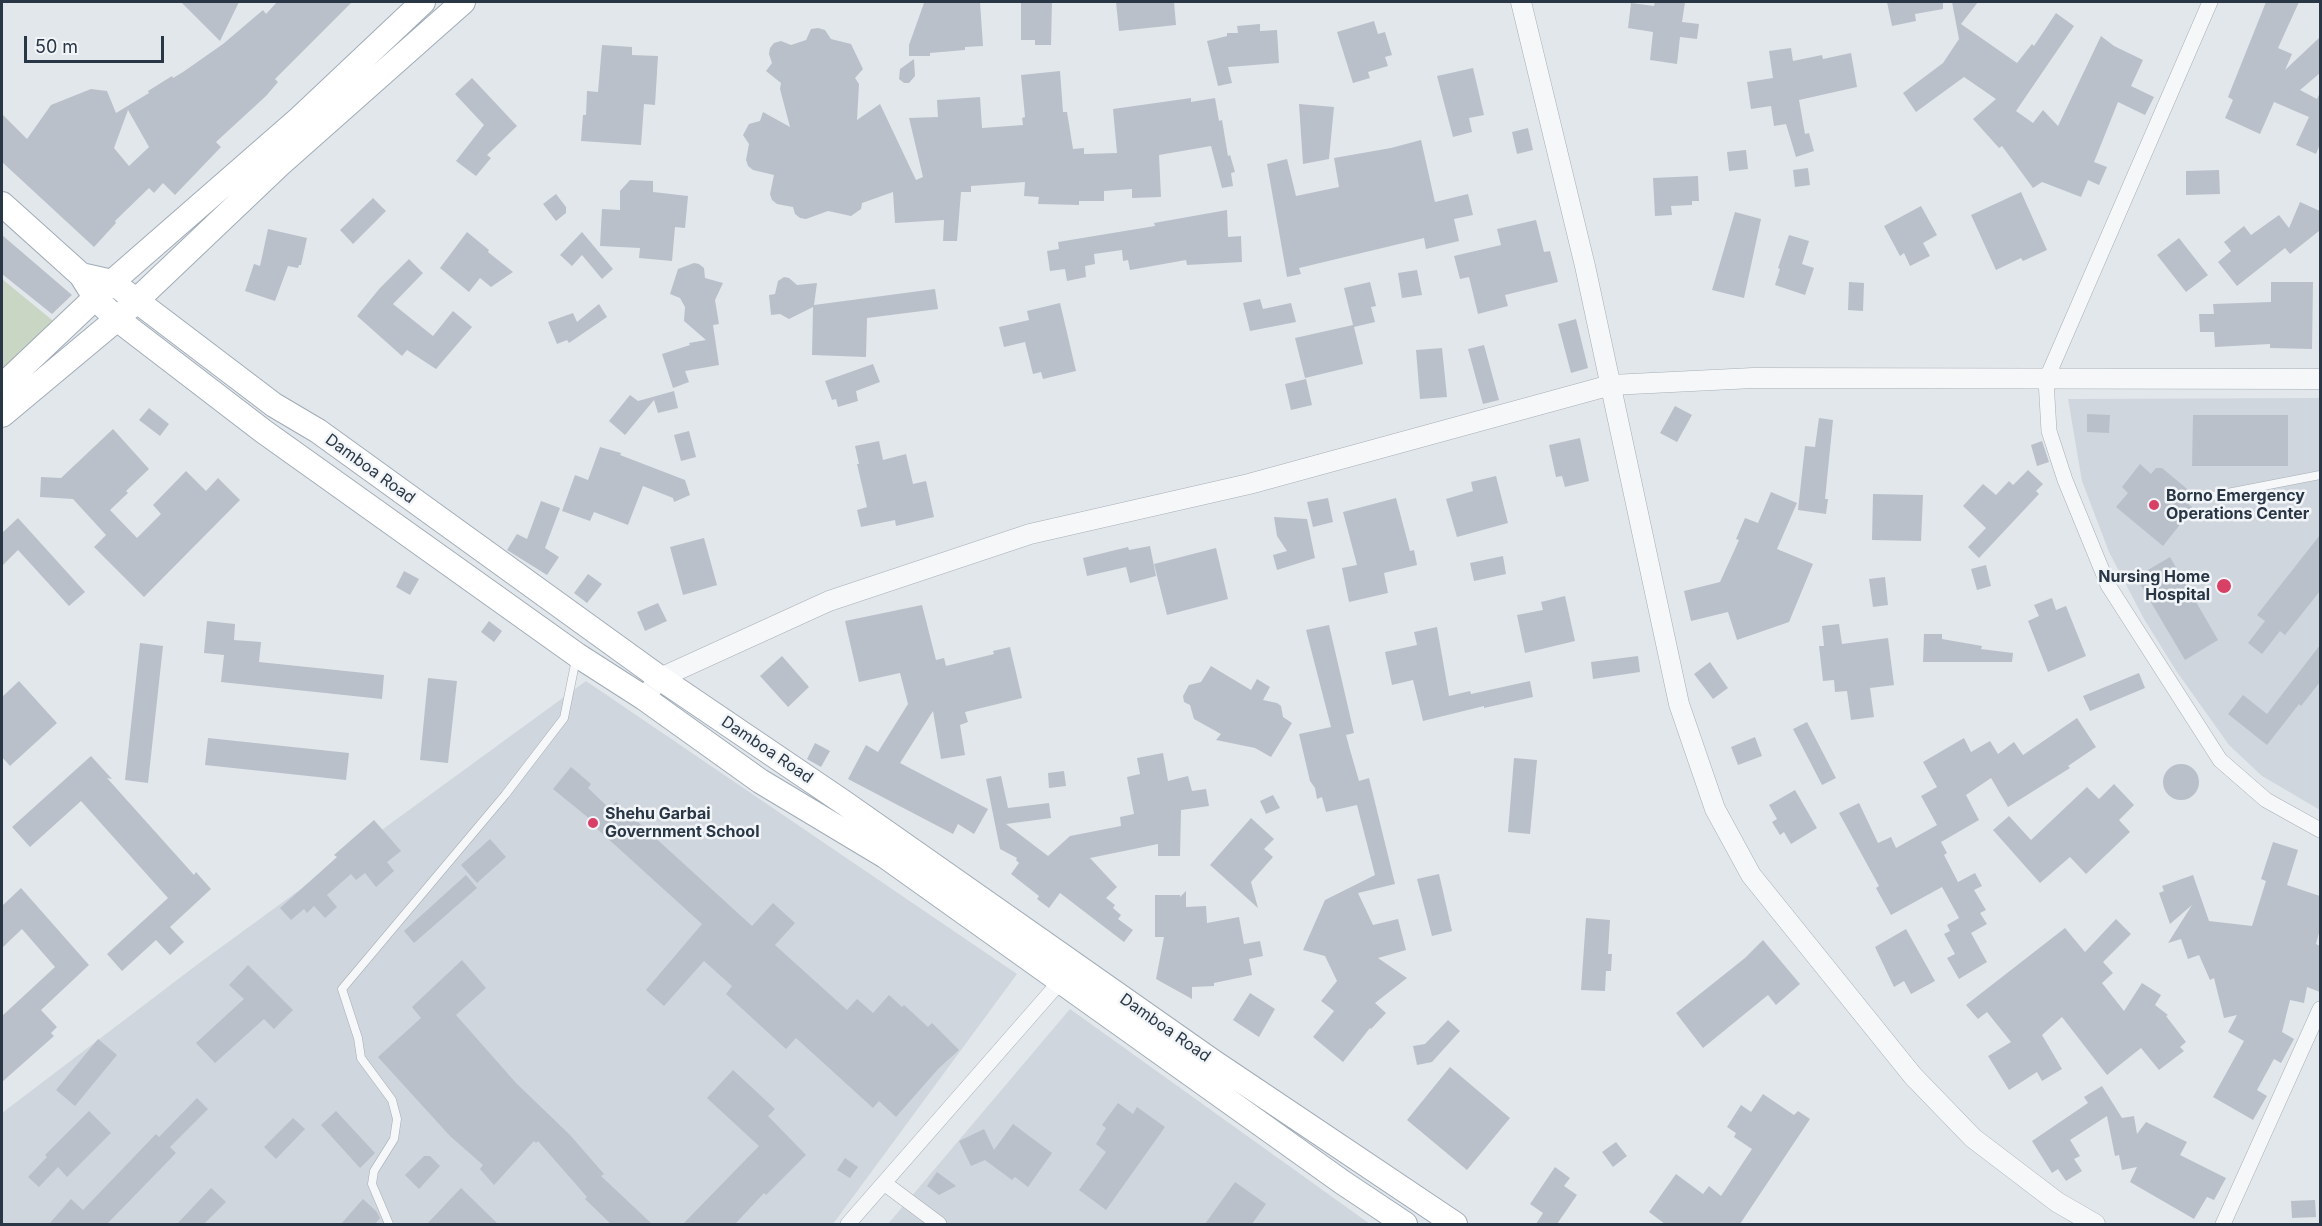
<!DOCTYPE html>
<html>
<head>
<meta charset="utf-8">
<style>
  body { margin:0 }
  #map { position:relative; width:2322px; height:1226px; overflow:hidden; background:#e2e7eb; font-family:Inter,sans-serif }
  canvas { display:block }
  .frame { position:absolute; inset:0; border:3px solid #293645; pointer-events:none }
  .scale { position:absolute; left:24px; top:36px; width:140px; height:27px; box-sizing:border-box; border:3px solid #293645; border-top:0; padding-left:8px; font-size:18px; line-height:21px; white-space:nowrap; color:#293645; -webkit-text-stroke:4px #f2f5f8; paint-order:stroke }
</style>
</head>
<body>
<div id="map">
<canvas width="2322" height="1226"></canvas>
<div class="frame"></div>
<div class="scale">50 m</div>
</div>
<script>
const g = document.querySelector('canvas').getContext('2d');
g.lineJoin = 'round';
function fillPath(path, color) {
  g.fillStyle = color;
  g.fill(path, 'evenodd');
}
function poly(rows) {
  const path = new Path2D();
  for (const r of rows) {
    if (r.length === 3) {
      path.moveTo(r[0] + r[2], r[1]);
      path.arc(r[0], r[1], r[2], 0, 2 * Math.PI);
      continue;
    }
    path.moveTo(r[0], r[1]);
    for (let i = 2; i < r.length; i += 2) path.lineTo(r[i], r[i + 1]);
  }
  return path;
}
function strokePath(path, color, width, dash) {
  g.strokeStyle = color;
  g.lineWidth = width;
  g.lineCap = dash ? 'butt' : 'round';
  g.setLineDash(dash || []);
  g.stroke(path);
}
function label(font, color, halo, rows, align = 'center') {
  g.font = font + ' Inter,sans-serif';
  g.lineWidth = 5;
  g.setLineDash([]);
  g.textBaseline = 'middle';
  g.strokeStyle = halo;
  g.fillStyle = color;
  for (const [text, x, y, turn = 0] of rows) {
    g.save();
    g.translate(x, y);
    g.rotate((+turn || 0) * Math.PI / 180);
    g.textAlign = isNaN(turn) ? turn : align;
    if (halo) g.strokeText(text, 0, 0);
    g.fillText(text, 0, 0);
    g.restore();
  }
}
fillPath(poly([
  [2320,398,2320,810,2262,776,2229,745,2177,672,2144,619,2109,552,2082,481,2068,399],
  [586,681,1017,974,833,1224,2,1224,2,1113,198,964],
  [1070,1009,1370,1224,888,1224]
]), '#d0d6de');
fillPath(poly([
  [2,279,63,329,2,383]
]), '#c9d6c3');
fillPath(poly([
  [181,2,239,2,220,41],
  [277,2,352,2,275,79,278,82,266,96,216,142,221,147,175,195,163,183,154,193,149,188,115,221,116,223,94,247,2,162,2,114,27,139,51,105,91,89,107,91,116,113,149,93,148,91,172,76,173,78,183,72,223,44,263,10,266,14],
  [128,110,149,147,129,166,114,148],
  [949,2,980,2,983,46,965,47,965,50,930,53,930,56,909,56,909,45,924,3],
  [1021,2,1052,2,1051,45,1035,45,1035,40,1021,40],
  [1116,2,1174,2,1176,25,1119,31],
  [1655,2,1685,2,1682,22,1699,24,1697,39,1680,37,1677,64,1650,60,1653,32,1628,28,1631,3,1654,6],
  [1887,2,1943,2,1943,9,1915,14,1916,21,1892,26],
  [1952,2,1978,2,1961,24,2017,63,2032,44,2034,46,2056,13,2074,26,2016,111,2033,123,2043,110,2058,126,2101,36,2114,46,2143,60,2131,86,2154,97,2145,115,2118,102,2094,162,2107,167,2099,185,2088,180,2081,197,2042,182,2033,188,2002,146,1999,148,1973,119,1996,99,1964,77,1916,112,1903,93,1943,63,1959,39],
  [2266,2,2299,2,2278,48,2292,54,2285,70,2320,37,2320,73,2300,90,2317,99,2320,92,2320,144,2316,154,2296,145,2309,117,2274,102,2260,134,2225,118,2233,100,2228,97],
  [1374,21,1378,34,1385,32,1392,55,1385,57,1388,66,1368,72,1370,78,1353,83,1337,32],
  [1260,24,1260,31,1277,30,1279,63,1228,67,1232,83,1218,86,1207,41,1227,36,1227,33,1238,33,1237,26],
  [818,28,825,30,831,39,851,44,863,69,855,78,859,84,857,120,880,104,916,180,923,177,909,118,938,117,937,100,980,97,982,128,1023,125,1022,118,1025,117,1021,75,1060,71,1063,112,1067,112,1073,149,1084,148,1084,154,1117,153,1113,109,1191,98,1191,102,1215,98,1219,121,1222,120,1228,156,1230,155,1235,172,1231,173,1233,186,1222,188,1211,146,1159,155,1161,197,1132,198,1132,189,1104,191,1104,201,1079,201,1079,205,1038,204,1039,197,1024,196,1025,182,971,186,971,192,961,192,957,241,943,241,944,220,895,223,893,192,862,203,861,209,851,216,828,211,806,219,800,218,795,214,793,207,777,204,772,200,770,194,774,175,753,170,748,166,746,160,749,144,743,135,749,124,760,121,763,112,790,127,780,89,781,83,766,71,772,63,769,54,770,48,774,43,781,41,791,45,806,40,811,29],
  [602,45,632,47,632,55,658,56,655,105,644,104,641,145,581,141,583,115,586,115,587,91,598,92],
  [1791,48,1793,61,1822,55,1823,59,1851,53,1857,87,1799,100,1805,134,1809,133,1814,151,1796,157,1786,124,1774,126,1771,106,1751,109,1747,82,1773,78,1769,51],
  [914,59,915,76,909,83,904,83,899,79,900,69],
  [1473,68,1484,115,1469,118,1472,132,1453,137,1437,76],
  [472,78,517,126,487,155,491,158,476,176,456,161,484,125,455,94],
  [1299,104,1334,107,1329,159,1303,164],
  [1528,128,1533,150,1517,154,1512,132],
  [1421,140,1435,202,1468,194,1473,215,1454,219,1459,241,1426,249,1424,238,1299,268,1301,274,1287,277,1267,164,1287,159,1296,196,1339,187,1334,158,1391,148],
  [1746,150,1748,169,1729,171,1727,152],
  [1808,168,1810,185,1795,187,1793,170],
  [2219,170,2220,194,2186,195,2186,171],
  [1698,176,1699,201,1692,201,1692,205,1671,206,1672,215,1655,216,1653,178],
  [630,180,653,181,653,192,688,196,685,228,675,227,672,261,639,258,640,248,600,246,602,209,620,210,620,191],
  [2021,192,2047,250,2023,261,2021,258,1996,270,1971,215],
  [556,194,566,207,566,213,556,221,543,204],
  [373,198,386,211,353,244,340,230],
  [2300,202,2320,211,2319,231,2290,254,2285,248,2237,286,2218,262,2231,251,2224,242,2244,226,2251,235,2279,215,2289,228],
  [1921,206,1937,235,1923,243,1930,256,1910,266,1904,253,1900,256,1884,226],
  [1227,210,1228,237,1241,236,1242,262,1187,265,1186,260,1130,270,1128,260,1123,261,1122,250,1094,254,1095,264,1085,266,1086,277,1067,281,1065,269,1050,271,1047,251,1059,249,1058,242,1155,226,1154,223],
  [1735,212,1761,219,1744,298,1712,290],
  [1536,220,1544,252,1550,251,1558,282,1505,295,1508,306,1478,314,1469,277,1460,279,1454,256,1501,245,1497,229],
  [268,229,307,238,301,265,299,265,298,268,288,266,275,301,245,291,254,264,260,266],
  [467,232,489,250,488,252,513,272,491,287,480,278,469,292,440,268],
  [582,232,613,269,602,279,582,255,572,266,560,255],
  [2,235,72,295,52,314,2,274],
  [1789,235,1809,241,1802,264,1814,268,1805,295,1775,285,1780,269,1778,268],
  [2179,238,2208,275,2186,292,2157,255],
  [409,259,423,273,393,304,433,336,453,311,472,327,436,369,407,350,402,356,357,316,380,288],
  [694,263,699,264,704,268,705,278,723,283,715,300,719,324,713,325,719,365,685,371,689,382,673,388,662,354,690,345,689,343,706,340,684,321,685,307,680,298,670,294,678,269],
  [1417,270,1422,295,1402,298,1398,273],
  [784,277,789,278,797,285,817,283,814,305,935,289,938,309,867,318,866,357,812,355,813,307,789,319,780,314,771,315,769,295,775,294,778,281],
  [1370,282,1376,306,1371,307,1375,322,1354,327,1363,364,1305,378,1295,338,1353,325,1344,288],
  [1849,282,1864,283,1863,311,1848,310],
  [2271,282,2313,282,2312,349,2270,348,2270,344,2215,347,2214,332,2200,332,2199,314,2214,314,2213,304,2271,302],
  [1260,299,1263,309,1291,303,1296,322,1250,331,1243,303],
  [1060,303,1076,371,1043,379,1041,372,1033,374,1025,342,1004,347,999,327,1029,320,1027,311],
  [599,304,607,317,569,343,567,340,557,344,548,322,573,313,577,322],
  [1576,319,1588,368,1571,373,1558,324],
  [1484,345,1499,400,1483,404,1468,349],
  [1442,348,1447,397,1420,399,1416,350],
  [873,364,880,382,856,391,858,401,838,407,836,399,832,400,825,381],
  [1306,379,1312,405,1291,410,1285,384],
  [674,391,678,408,658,413,654,400,625,435,609,421,630,395,638,401],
  [1675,406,1692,415,1677,442,1660,433],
  [149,408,169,424,160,436,139,420],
  [2087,414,2110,415,2109,433,2087,432],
  [2193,415,2288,415,2288,466,2192,466],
  [1819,418,1833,420,1825,499,1828,499,1826,514,1798,510,1805,446,1815,447],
  [113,429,149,469,126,491,128,493,110,510,137,538,161,514,153,505,186,471,206,491,218,478,240,500,144,597,94,547,106,535,73,499,40,497,41,477,61,478],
  [689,431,696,457,681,461,674,435],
  [1580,438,1589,481,1565,487,1562,476,1556,477,1549,445],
  [879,441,883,460,906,454,913,484,926,481,934,517,896,526,895,520,861,527,857,510,867,507,857,464,859,464,855,446],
  [2042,441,2049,462,2037,466,2031,445],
  [600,447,621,453,620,455,685,480,690,495,674,502,673,498,643,486,628,525,594,512,590,521,562,511,575,475,588,480],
  [2140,464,2151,474,2156,468,2162,468,2192,493,2185,501,2193,508,2163,546,2116,507,2128,493,2122,487],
  [2028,470,2043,484,2036,491,2039,494,1979,558,1968,547,1986,528,1963,506,1983,484,1996,495,2009,481,2013,485],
  [1496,476,1508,523,1457,537,1446,499,1473,491,1471,482],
  [1771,492,1797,503,1777,549,1813,564,1789,622,1737,640,1728,612,1691,621,1684,591,1720,582,1739,540,1736,539,1745,518,1758,523],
  [1873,494,1923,495,1921,541,1872,540],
  [1328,498,1333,522,1313,527,1307,502],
  [1396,498,1410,551,1414,550,1417,565,1384,573,1388,593,1349,602,1342,568,1357,565,1343,512],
  [541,501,560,508,545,548,559,557,547,575,507,550,517,534,527,539],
  [1274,517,1307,519,1315,558,1277,570,1273,555,1287,551,1277,536],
  [18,518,85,592,69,606,18,550,2,566,2,533],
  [2320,535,2320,591,2285,635,2280,631,2262,654,2248,643,2265,621,2257,615],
  [704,538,717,585,683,595,670,547],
  [1150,546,1156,576,1130,583,1126,567,1087,576,1083,558,1128,547,1129,550],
  [1216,548,1228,599,1167,615,1154,564],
  [1503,556,1506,574,1474,581,1470,563],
  [2170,557,2218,640,2185,660,2136,577],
  [1986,565,1991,586,1977,590,1971,569],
  [404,571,419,579,410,595,396,587],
  [588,574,602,584,587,603,574,593],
  [1885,577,1888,605,1873,607,1869,579],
  [1565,596,1575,641,1525,653,1517,615,1543,610,1541,602],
  [2052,598,2056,610,2066,606,2086,656,2048,672,2028,621,2039,616,2034,605],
  [658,603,667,621,645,631,637,612],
  [922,605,936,660,944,658,946,666,994,654,993,651,1010,647,1022,698,965,712,968,722,960,725,965,755,941,759,933,711,900,763,988,809,974,834,958,824,953,834,848,779,866,745,878,752,908,704,900,673,859,682,845,621],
  [207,621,235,624,234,640,261,642,259,662,384,675,382,699,221,682,224,655,204,653],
  [489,621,502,631,494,642,481,632],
  [1839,624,1842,644,1888,638,1894,685,1870,688,1874,717,1851,720,1847,691,1835,692,1834,680,1823,681,1819,646,1824,646,1822,626],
  [1329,625,1354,733,1346,735,1350,750,1359,781,1369,778,1395,884,1358,893,1373,925,1398,919,1406,950,1378,958,1407,978,1375,1003,1386,1013,1371,1029,1370,1028,1343,1062,1313,1037,1334,1011,1321,1001,1337,981,1325,956,1303,950,1325,900,1375,875,1357,805,1326,812,1322,797,1317,799,1315,788,1310,781,1299,734,1331,727,1306,630],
  [1437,627,1449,696,1470,691,1471,694,1530,681,1533,697,1484,708,1484,706,1423,721,1413,680,1392,685,1385,652,1417,645,1414,632],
  [1924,634,1942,634,1942,639,1982,646,1981,649,2013,653,2012,662,1923,662],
  [140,643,163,646,148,783,125,780],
  [2320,645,2320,682,2301,706,2299,704,2267,745,2228,714,2243,695,2267,714],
  [782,656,809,687,788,707,760,676],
  [1638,656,1640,672,1593,679,1591,662],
  [1710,662,1728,688,1713,699,1694,674],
  [1211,666,1251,690,1257,679,1270,687,1263,700,1277,703,1281,706,1283,717,1292,723,1271,757,1255,748,1216,740,1221,734,1194,719,1190,705,1184,702,1183,696,1189,685,1201,682],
  [2139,673,2145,688,2090,711,2083,696],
  [428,678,457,681,448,763,420,760],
  [19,681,57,723,10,766,2,757,2,697],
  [2077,718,2096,747,2068,766,2070,768,2008,807,1991,778,1966,795,1979,820,1941,842,1947,853,1944,855,1958,882,1975,873,1982,886,1974,890,1986,910,1980,913,1987,924,1971,933,1987,962,1959,979,1947,958,1955,954,1944,934,1950,931,1947,925,1959,918,1942,887,1891,915,1876,888,1879,886,1839,813,1859,803,1878,843,1891,837,1896,848,1937,825,1921,796,1937,787,1923,762,1964,738,1971,752,1990,741,1998,754,2014,742,2023,755],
  [1807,722,1836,778,1822,785,1793,729],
  [1755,737,1762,756,1738,765,1731,747],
  [208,738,349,753,346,780,205,765],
  [815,743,830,751,821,767,807,759],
  [1163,753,1168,781,1188,776,1192,791,1206,789,1209,806,1181,810,1180,856,1158,856,1158,844,1090,858,1117,887,1106,898,1115,905,1113,908,1121,915,1118,919,1133,930,1124,942,1060,893,1049,908,1037,899,1039,896,1011,874,1019,863,1016,860,1017,858,1000,849,986,779,1001,776,1008,808,1049,803,1051,818,1006,824,1048,856,1070,836,1121,826,1120,817,1134,814,1127,777,1140,774,1137,758],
  [91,756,112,779,107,778,194,875,196,872,211,889,170,927,184,942,170,955,156,940,122,971,107,954,168,898,81,801,30,847,12,827],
  [1514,758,1537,760,1530,834,1508,832],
  [2181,782,18],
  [571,767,591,784,588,788,610,809,616,802,752,926,773,903,795,923,775,945,847,1010,857,999,873,1013,889,995,902,1007,904,1005,928,1027,932,1023,959,1050,938,1069,896,1117,879,1101,873,1108,796,1038,786,1049,726,994,732,986,704,961,664,1006,646,990,702,924,594,826,596,824,553,789],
  [1064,771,1066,786,1049,788,1048,773],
  [2114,784,2134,805,2119,820,2130,832,2086,874,2070,857,2040,883,1993,830,2009,816,2031,840,2087,787,2099,799],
  [1795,790,1817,828,1791,844,1784,832,1780,835,1772,822,1777,819,1769,805],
  [1273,795,1280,808,1266,814,1260,801],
  [1251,818,1274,839,1264,849,1273,857,1251,882,1258,908,1210,865],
  [374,820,401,851,387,862,394,871,376,887,365,873,356,880,351,874,327,895,337,907,325,918,314,906,307,913,304,909,291,920,280,908,337,857,334,855],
  [490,839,506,857,477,883,461,865],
  [2273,842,2298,850,2287,885,2320,896,2320,929,2316,944,2320,946,2320,992,2307,987,2304,1003,2290,1000,2282,1032,2294,1039,2281,1063,2274,1059,2257,1090,2267,1096,2253,1120,2213,1097,2244,1041,2228,1032,2237,1015,2224,1018,2214,978,2210,980,2199,955,2188,959,2181,939,2168,943,2192,905,2170,924,2159,893,2164,891,2162,886,2193,875,2209,921,2252,926,2266,881,2261,879],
  [1439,874,1452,931,1432,936,1417,879],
  [466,875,477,888,414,943,404,931],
  [21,888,89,965,41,1010,57,1027,51,1033,54,1036,2,1082,2,1016,55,967,22,929,2,948,2,906],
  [1186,891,1186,907,1206,906,1207,923,1239,917,1244,944,1260,941,1263,956,1249,959,1252,975,1214,983,1214,986,1192,987,1192,999,1156,979,1164,937,1155,937,1155,895,1180,895,1180,897],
  [1586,918,1610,920,1608,954,1612,954,1611,971,1606,971,1605,991,1581,990],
  [2116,919,2131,934,2103,962,2113,973,2102,983,2124,1011,2142,983,2161,995,2155,1005,2168,1015,2166,1016,2186,1042,2180,1047,2184,1051,2159,1070,2141,1048,2107,1075,2062,1017,2042,1035,2062,1069,2042,1081,2037,1072,2009,1090,1988,1056,2011,1042,1987,1012,1978,1019,1966,1005,2065,928,2085,952],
  [1906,929,1935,981,1911,994,1904,981,1894,987,1875,947],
  [1763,940,1800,984,1776,1005,1768,995,1703,1048,1676,1013,1745,958],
  [462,960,486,988,456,1015,516,1083,570,1135,604,1174,601,1176,652,1224,611,1224,585,1199,587,1197,538,1141,536,1143,534,1141,494,1185,480,1169,483,1165,450,1136,378,1057,421,1018,412,1007],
  [248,965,293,1010,274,1029,264,1019,215,1063,196,1043,244,999,229,985],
  [1250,993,1275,1009,1259,1037,1233,1020],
  [1448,1020,1460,1031,1432,1062,1417,1065,1413,1046,1425,1044],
  [98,1039,117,1055,75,1106,56,1090],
  [1450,1067,1510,1118,1467,1170,1407,1120],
  [733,1070,775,1109,768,1116,806,1155,766,1195,764,1193,735,1224,683,1224,759,1146,707,1098],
  [2102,1086,2122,1118,2134,1116,2137,1134,2146,1122,2187,1142,2180,1155,2226,1178,2214,1200,2207,1197,2194,1219,2130,1182,2137,1167,2122,1170,2119,1155,2115,1156,2107,1116,2070,1140,2080,1156,2074,1159,2082,1171,2066,1181,2058,1169,2052,1173,2032,1141,2088,1103,2084,1097],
  [1763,1094,1794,1115,1798,1111,1810,1119,1740,1224,1665,1224,1649,1212,1676,1174,1703,1194,1709,1186,1721,1196,1752,1149,1734,1137,1736,1133,1727,1127,1741,1105,1751,1112],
  [197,1098,208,1109,170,1147,176,1153,107,1224,49,1224,71,1199,83,1210,156,1134,159,1137],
  [1118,1103,1133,1114,1137,1107,1165,1127,1106,1210,1079,1190,1106,1152,1096,1144,1106,1128,1102,1125],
  [89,1111,111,1133,67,1177,58,1167,39,1187,28,1177,47,1157,45,1155],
  [336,1111,375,1153,360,1168,321,1125],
  [293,1118,305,1129,276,1159,264,1147],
  [1013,1124,1052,1153,1028,1187,1015,1177,1012,1180,985,1160,971,1166,959,1141,984,1129,994,1150],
  [1616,1142,1627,1156,1613,1167,1602,1152],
  [424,1156,430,1156,440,1166,419,1189,405,1175],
  [845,1158,858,1167,850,1178,837,1170],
  [1555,1167,1570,1178,1564,1186,1577,1195,1557,1224,1536,1224,1543,1213,1530,1204],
  [937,1172,956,1186,939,1195,927,1186],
  [1235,1182,1266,1204,1252,1224,1205,1224],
  [211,1188,226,1202,204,1224,177,1224],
  [461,1188,498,1224,427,1224],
  [363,1199,377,1212,380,1218,375,1224,341,1224],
  [2315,1200,2316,1217,2292,1218,2291,1201]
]), '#b9c0ca');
const service = poly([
  [2212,496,2320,475],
  [389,1224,372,1184,374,1171,394,1139,397,1119,392,1100,361,1058,358,1038,342,989,505,795,564,718,576,659]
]);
const minor = poly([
  [2210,2,2046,380,2049,431,2065,480,2108,585,2220,760,2266,800,2320,830],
  [884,1183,939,1224],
  [848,1224,1065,976],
  [2223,1224,2320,1009]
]);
const tertiary = poly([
  [1521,2,1585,266,1679,704,1715,809,1751,875,1913,1076,1973,1138,2057,1202,2095,1224],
  [644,698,660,678,829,601,1030,534,1249,484,1611,385,1753,378,2320,379]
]);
const primary = poly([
  [2,204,81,275,96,299,117,319,263,431,577,655,644,698,760,781,885,856,1342,1182,1405,1224],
  [81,275,112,282,274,405,318,431,660,678,843,802,1212,1061,1455,1224],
  [2,386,112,282,300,118,423,2],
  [2,415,117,319,279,165,463,2]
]);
strokePath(service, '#a7aeb6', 9);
strokePath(minor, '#a7aeb6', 16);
strokePath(tertiary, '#a7aeb6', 21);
strokePath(primary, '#a1acb8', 26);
strokePath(service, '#f5f7f9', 8);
strokePath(minor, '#f5f7f9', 15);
strokePath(tertiary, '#f5f7f9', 20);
strokePath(primary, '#fff', 24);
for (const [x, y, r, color] of [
  [2154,505,6,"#d84065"],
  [2224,586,8,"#d84065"],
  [593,823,6,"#d84065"]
]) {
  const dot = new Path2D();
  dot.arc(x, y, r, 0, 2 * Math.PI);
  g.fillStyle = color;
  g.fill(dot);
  strokePath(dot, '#f2f5f8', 2);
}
label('16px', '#293645', '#f2f5f8', [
  ["Damboa Road",370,469,36],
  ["Damboa Road",767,750,34],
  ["Damboa Road",1165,1028,35]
]);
label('bold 16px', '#293645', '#f2f5f8', [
  ["Borno Emergency",2166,496],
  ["Operations Center",2166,514],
  ["Nursing Home",2210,577,"right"],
  ["Hospital",2210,595,"right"],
  ["Shehu Garbai",605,814],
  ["Government School",605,832]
], 'left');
</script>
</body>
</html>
